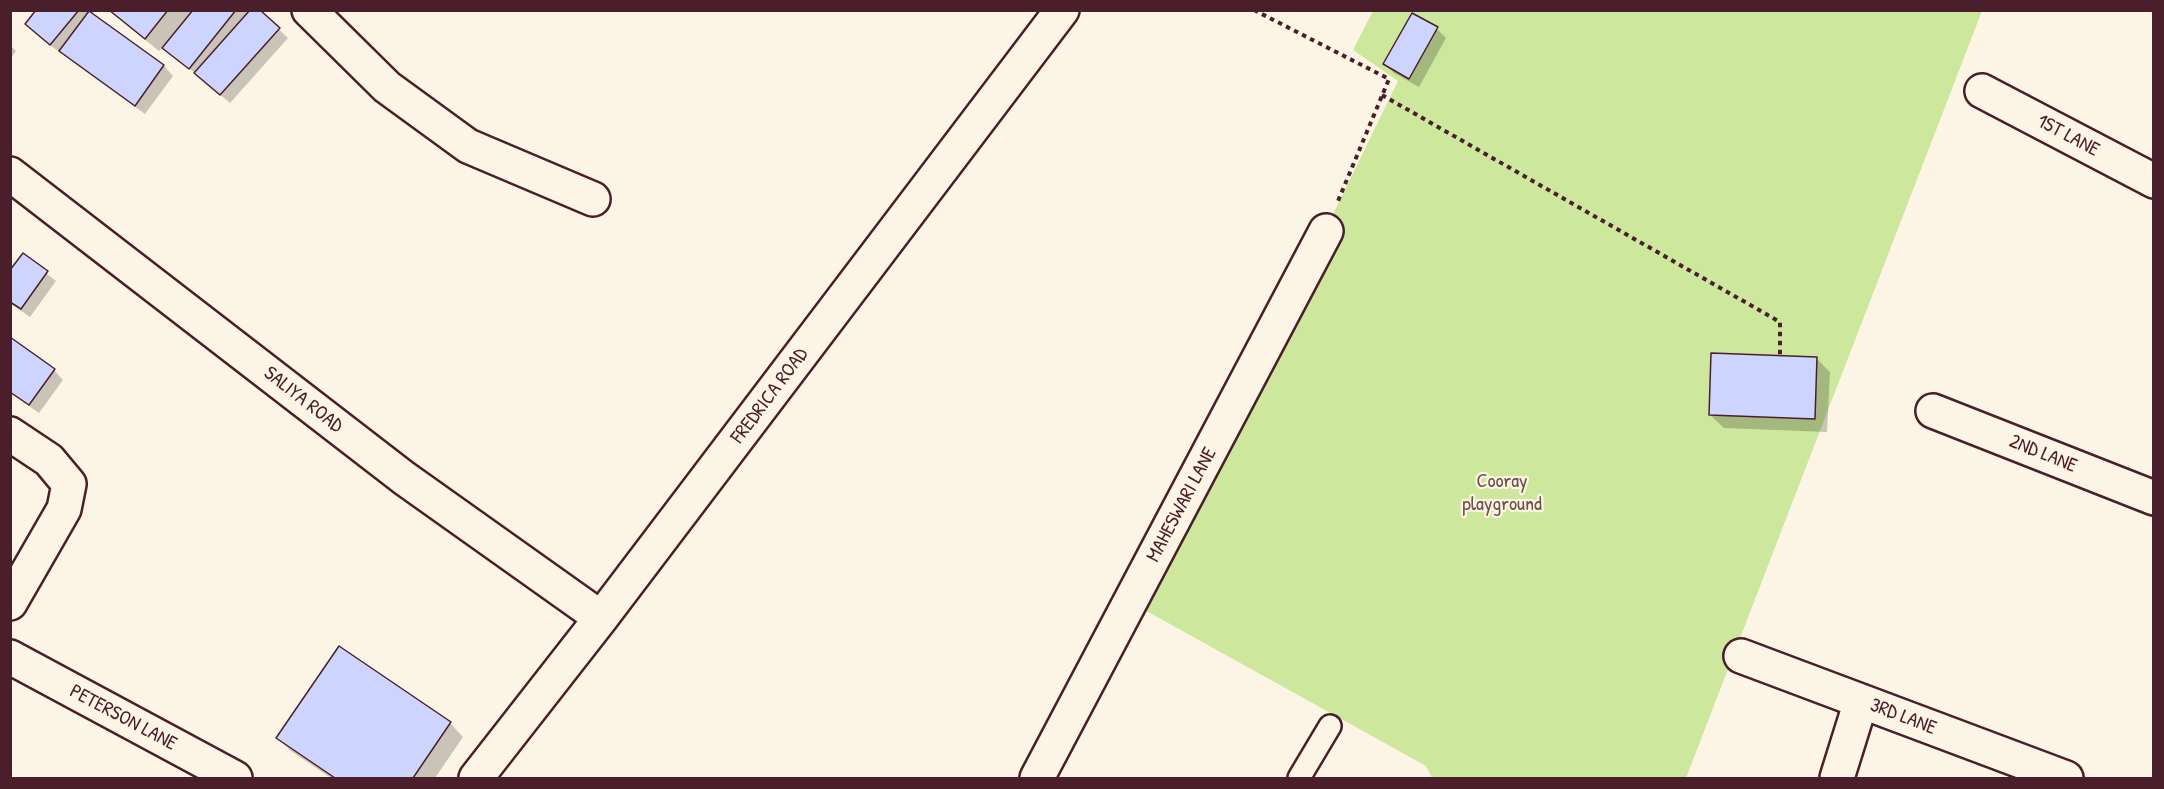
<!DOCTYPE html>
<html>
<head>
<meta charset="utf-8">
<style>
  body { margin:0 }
  #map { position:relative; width:2164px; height:789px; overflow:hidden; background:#fcf5e5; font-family:"Patrick Hand",sans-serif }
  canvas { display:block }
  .frame { position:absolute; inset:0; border:12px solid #4a1f2b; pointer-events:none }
</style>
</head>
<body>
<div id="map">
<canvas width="2164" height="789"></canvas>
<div class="frame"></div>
</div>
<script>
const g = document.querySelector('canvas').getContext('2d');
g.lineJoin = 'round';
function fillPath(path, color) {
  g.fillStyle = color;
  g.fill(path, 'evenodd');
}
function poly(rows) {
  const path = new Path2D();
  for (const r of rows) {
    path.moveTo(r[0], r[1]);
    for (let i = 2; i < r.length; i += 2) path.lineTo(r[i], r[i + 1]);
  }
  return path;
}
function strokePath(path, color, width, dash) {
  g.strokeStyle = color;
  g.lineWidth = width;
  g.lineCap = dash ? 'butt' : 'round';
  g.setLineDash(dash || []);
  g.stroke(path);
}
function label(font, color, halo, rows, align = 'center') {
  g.font = font + ' "Patrick Hand",sans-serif';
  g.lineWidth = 4.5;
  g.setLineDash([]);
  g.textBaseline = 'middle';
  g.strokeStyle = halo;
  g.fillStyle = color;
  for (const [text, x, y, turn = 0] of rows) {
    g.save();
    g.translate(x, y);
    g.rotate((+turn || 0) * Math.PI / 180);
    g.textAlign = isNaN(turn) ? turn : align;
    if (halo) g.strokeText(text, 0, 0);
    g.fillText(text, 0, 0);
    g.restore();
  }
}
fillPath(poly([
  [1373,11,1982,11,1686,778,1432,778,1426,766,1141,608,1398,81,1353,50]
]), '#cde79d');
fillPath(poly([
  [38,10,96,10,92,15,164,66,173,76,145,114,70,60,62,51,60,53,36,33],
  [108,10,258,10,288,38,230,103,163,46,159,51],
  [1413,15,1437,29,1446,38,1419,87,1394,73,1385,64],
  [10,45,16,51,10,59],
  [23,255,56,281,30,317,10,303,10,273],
  [10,339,54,370,63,380,39,413,10,393],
  [1816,358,1830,372,1827,432,1724,428,1710,415],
  [339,648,450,723,463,737,435,778,331,778,291,751,278,738]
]), '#0003');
const building = poly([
  [36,10,79,10,50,45,25,24,36,10],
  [109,10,168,10,145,39,109,10],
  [193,10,236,10,189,69,162,48,193,10],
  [250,10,260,10,280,28,220,95,194,73,250,10],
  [89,11,164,65,135,106,59,51,89,11],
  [1412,13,1438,27,1409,79,1383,64,1412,13],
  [23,253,48,271,21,309,10,302,10,270,23,253],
  [10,337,55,369,29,405,10,392,10,337],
  [1711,353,1817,357,1815,419,1709,415,1711,353],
  [339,646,451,722,413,778,335,778,276,738,339,646]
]);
fillPath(building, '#cdd4fd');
strokePath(building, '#4a1f2b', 1.5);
const service = poly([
  [1299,778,1330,726]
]);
const minor = poly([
  [309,10,387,87,468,146,593,199],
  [1982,91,2154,181],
  [10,174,404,478,601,618],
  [1933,411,2154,498],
  [10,434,49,460,69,484,64,509,10,603],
  [1741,656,2066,778],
  [476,778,601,618,1062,10],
  [1037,778,1326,231],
  [1837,778,1861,701]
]);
const tertiary = poly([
  [10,657,235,778]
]);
strokePath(service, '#4a1f2b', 26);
strokePath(minor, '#4a1f2b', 38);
strokePath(tertiary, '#4a1f2b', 38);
strokePath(poly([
  [1254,10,1389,79,1338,201],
  [1382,95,1780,322,1780,356]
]), '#4a1f2b', 4, [4.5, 4.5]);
strokePath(service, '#fcf5e5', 21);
strokePath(minor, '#fcf5e5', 33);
strokePath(tertiary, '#fcf5e5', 33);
label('20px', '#4a1f2b', '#fcf5e5', [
  ["1ST LANE",2068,136,28],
  ["FREDRICA ROAD",770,396,-53],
  ["SALIYA ROAD",303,400,38],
  ["2ND LANE",2043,454,22],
  ["MAHESWARI LANE",1182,505,-62],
  ["3RD LANE",1903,717,21],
  ["PETERSON LANE",123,718,28]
]);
label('20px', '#6b5148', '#fcf5e5', [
  ["Cooray",1502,482],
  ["playground",1502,505]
]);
</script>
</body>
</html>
